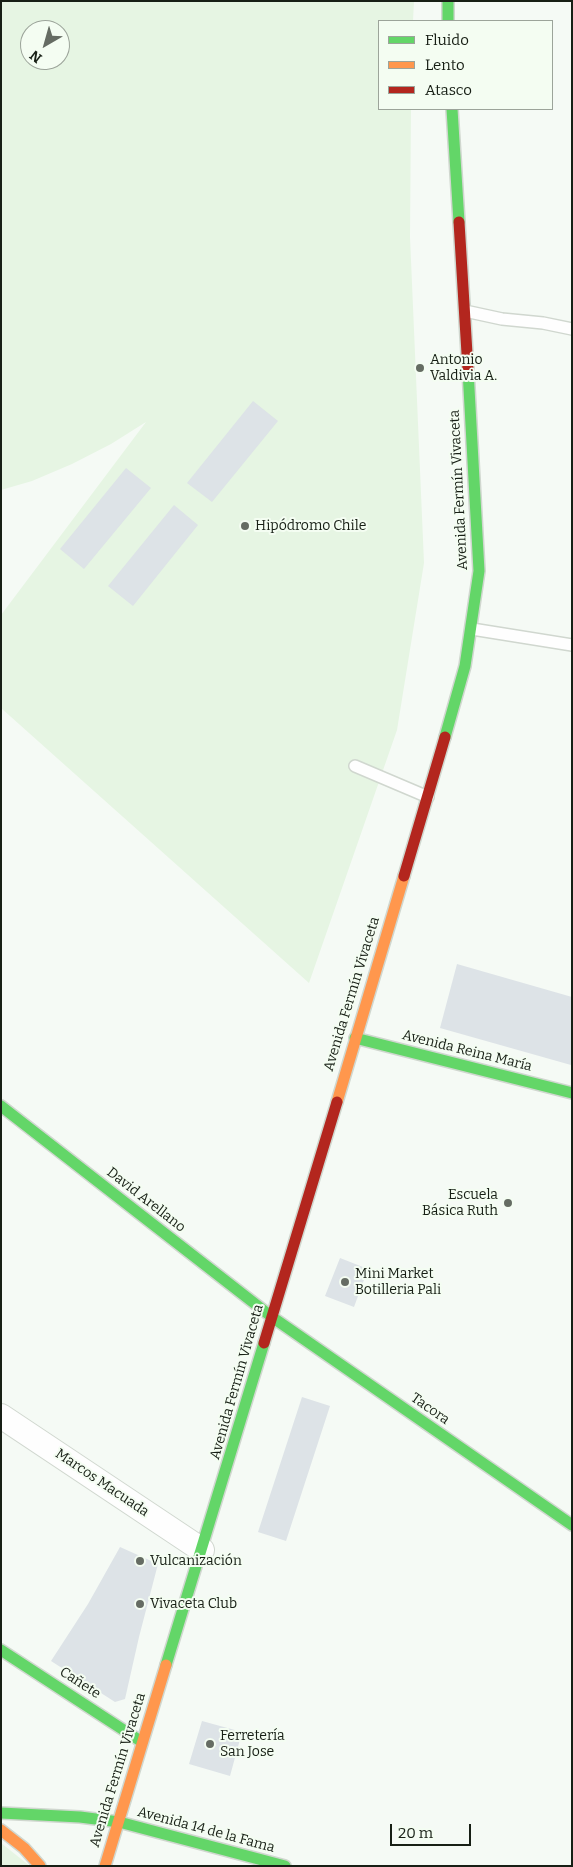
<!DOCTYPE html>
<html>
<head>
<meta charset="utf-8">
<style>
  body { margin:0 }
  #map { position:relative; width:573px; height:1867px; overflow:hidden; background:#f5faf5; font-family:Bitter,serif }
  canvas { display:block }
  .frame { position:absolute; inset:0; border:2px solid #171f15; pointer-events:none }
  .legend { position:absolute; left:378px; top:20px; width:175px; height:90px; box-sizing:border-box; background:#f4fdf2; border:1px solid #9ca49a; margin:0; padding:6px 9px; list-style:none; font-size:15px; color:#171f15 }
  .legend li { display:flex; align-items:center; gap:10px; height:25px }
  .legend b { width:25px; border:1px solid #9ca49a }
  .north { position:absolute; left:20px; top:20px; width:50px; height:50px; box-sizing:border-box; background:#f4fdf2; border:1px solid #9ca49a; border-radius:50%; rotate:218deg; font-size:14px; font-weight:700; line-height:20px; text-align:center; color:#171f15 }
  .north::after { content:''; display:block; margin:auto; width:18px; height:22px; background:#656c63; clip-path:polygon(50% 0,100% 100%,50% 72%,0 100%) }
  .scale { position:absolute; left:390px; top:1824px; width:81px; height:22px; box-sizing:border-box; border:2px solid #171f15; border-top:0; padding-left:6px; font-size:15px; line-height:18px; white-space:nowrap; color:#171f15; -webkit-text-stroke:4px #f4fdf2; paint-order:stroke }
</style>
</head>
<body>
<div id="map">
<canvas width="573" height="1867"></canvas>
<div class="frame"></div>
<ul class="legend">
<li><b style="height:6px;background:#63d668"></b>Fluido</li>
<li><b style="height:6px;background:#ff974d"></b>Lento</li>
<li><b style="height:6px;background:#b3261e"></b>Atasco</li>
</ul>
<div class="north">N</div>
<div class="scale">20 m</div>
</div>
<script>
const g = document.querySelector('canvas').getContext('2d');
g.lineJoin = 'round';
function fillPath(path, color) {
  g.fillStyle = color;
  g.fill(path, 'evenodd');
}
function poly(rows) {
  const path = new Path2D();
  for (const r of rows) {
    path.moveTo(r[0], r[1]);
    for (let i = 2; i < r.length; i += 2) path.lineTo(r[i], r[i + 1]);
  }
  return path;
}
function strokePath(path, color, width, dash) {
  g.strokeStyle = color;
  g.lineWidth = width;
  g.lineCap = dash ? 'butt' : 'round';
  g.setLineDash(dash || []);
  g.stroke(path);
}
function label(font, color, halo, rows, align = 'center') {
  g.font = font + ' Bitter,serif';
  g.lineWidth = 4;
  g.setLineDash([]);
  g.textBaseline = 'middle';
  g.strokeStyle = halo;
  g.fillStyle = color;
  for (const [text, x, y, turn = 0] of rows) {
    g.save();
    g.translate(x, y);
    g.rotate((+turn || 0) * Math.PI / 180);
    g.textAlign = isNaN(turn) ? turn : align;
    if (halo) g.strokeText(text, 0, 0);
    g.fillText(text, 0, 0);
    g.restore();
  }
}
fillPath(poly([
  [1,1,414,1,413,21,379,21,379,109,411,109,410,237,424,563,397,730,309,983,1,708,1,615,146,422,111,444,72,464,32,481,1,490],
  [30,30,60,30,60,60,30,60],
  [1,1843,30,1866,1,1866]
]), '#e6f5e3');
fillPath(poly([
  [253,401,278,421,212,502,187,483],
  [126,468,151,488,84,569,60,549],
  [174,505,198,525,133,606,108,586],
  [457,964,572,997,571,1065,440,1028],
  [340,1258,368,1269,354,1307,325,1296],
  [302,1397,330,1406,286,1541,258,1532],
  [120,1547,158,1564,139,1637,125,1699,115,1702,51,1661,88,1604],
  [202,1721,242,1732,230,1776,189,1764]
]), '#dde3e7');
const lane = poly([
  [465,311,502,319,543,323,572,329],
  [472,629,572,645],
  [355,766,428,797]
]);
const street = poly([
  [1,1416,202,1550]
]);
const fast = poly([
  [448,1,448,21],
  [452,109,459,222],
  [445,737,465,666,479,571,468,370],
  [355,1038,572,1093],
  [1,1106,272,1317,572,1525],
  [1,1650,142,1742],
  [166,1665,264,1343],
  [1,1813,80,1817,119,1822,285,1866]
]);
const slow = poly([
  [337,1102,404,876],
  [1,1830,24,1848,40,1866],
  [105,1866,166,1665]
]);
const jam = poly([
  [459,222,468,370],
  [404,876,445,737],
  [264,1343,337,1102]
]);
strokePath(lane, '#d0d7cf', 14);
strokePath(street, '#d0d7cf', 26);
strokePath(fast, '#d0d7cf', 14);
strokePath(slow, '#d0d7cf', 14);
strokePath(jam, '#d0d7cf', 14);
strokePath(lane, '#fefefe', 11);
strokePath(street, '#fefefe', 24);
strokePath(fast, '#63d668', 11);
strokePath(slow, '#ff974d', 11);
strokePath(jam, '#b3261e', 11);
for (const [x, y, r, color] of [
  [420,368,5,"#656c63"],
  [245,526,5,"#656c63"],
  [508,1203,5,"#656c63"],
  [345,1282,5,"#656c63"],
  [140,1561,5,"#656c63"],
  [140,1604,5,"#656c63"],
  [210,1744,5,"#656c63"]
]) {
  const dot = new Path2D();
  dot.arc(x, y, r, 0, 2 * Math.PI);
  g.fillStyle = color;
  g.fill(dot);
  strokePath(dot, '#f4fdf2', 2);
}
label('14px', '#171f15', '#f4fdf2', [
  ["Antonio",430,360],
  ["Valdivia A.",430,376],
  ["Hipódromo Chile",255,526],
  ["Escuela",498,1195,"right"],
  ["Básica Ruth",498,1211,"right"],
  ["Mini Market",355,1274],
  ["Botilleria Pali",355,1290],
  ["Vulcanización",150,1561],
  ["Vivaceta Club",150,1604],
  ["Ferretería",220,1736],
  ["San Jose",220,1752]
], 'left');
label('14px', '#171f15', '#f4fdf2', [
  ["Avenida Fermín Vivaceta",459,490,-93],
  ["Avenida Fermín Vivaceta",352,994,-73],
  ["Avenida Reina María",467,1051,14],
  ["David Arellano",146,1200,38],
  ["Avenida Fermín Vivaceta",237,1382,-74],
  ["Tacora",430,1409,35],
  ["Marcos Macuada",102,1483,34],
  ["Cañete",80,1683,33],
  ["Avenida Fermín Vivaceta",118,1770,-73],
  ["Avenida 14 de la Fama",206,1830,15]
]);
</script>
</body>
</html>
